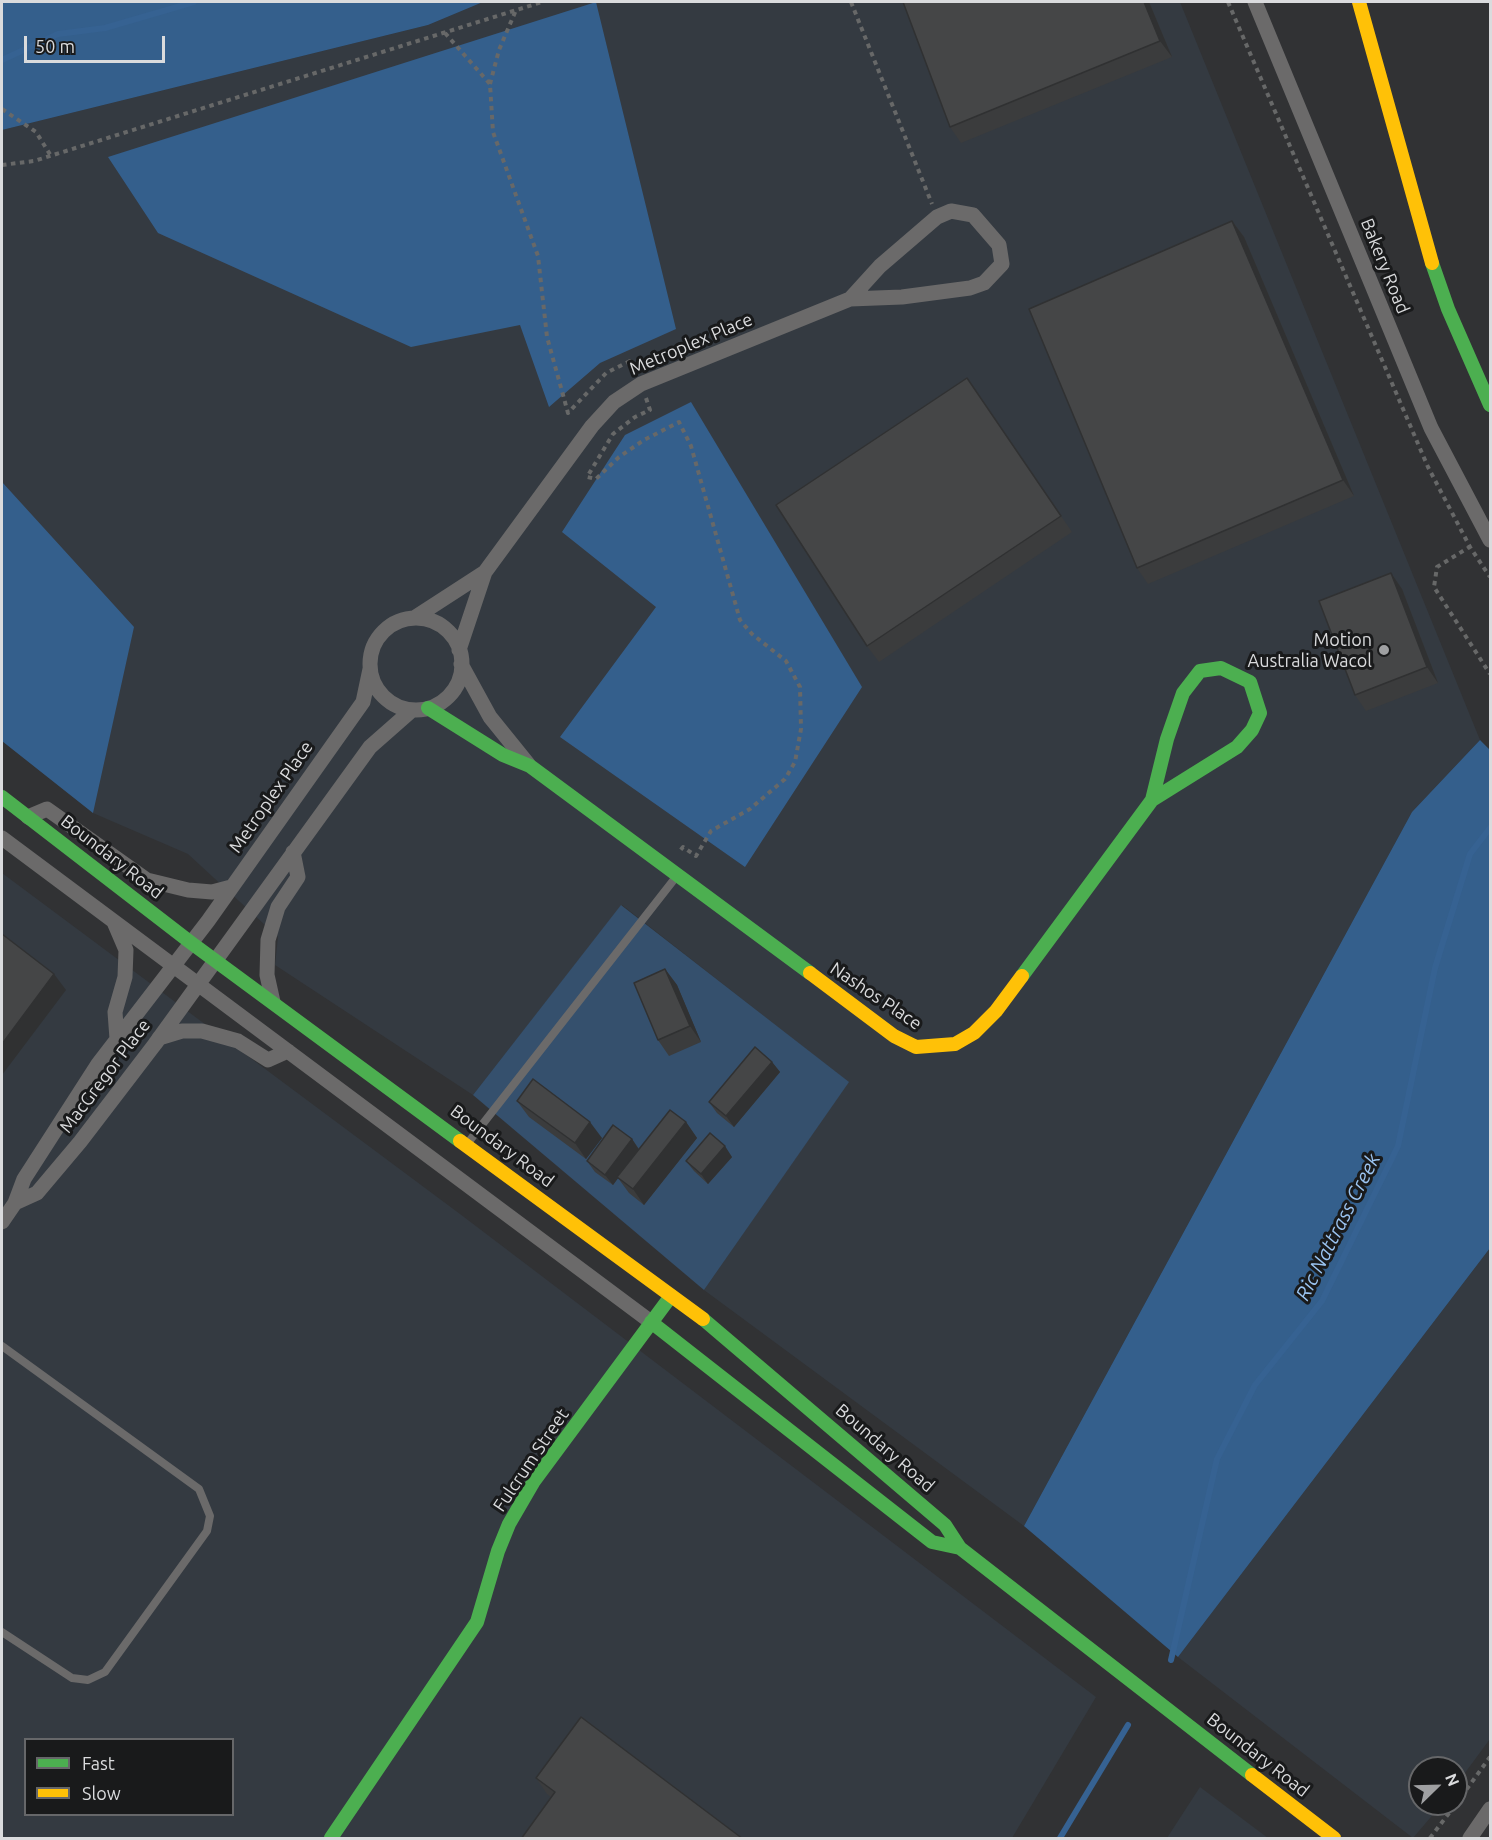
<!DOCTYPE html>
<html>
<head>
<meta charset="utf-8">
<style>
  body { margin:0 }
  #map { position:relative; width:1492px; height:1840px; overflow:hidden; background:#313234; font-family:Ubuntu,sans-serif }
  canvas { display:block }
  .frame { position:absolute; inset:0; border:3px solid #dadbdd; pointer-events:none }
  .legend { position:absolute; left:24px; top:1738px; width:210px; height:78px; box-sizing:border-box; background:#191a1b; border:2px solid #666769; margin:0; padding:8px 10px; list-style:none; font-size:18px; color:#dadbdd }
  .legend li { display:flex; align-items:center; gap:12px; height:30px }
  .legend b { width:30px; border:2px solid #666769 }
  .north { position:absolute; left:1408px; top:1756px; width:60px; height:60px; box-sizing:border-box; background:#191a1b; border:2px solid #666769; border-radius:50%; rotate:67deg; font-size:16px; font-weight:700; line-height:24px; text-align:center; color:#dadbdd }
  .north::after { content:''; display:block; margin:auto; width:21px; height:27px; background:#9fa0a2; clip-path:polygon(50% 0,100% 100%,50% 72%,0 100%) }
  .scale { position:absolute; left:24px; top:36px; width:141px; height:27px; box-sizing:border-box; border:3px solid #dadbdd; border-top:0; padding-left:8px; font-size:18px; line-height:21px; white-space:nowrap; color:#dadbdd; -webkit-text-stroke:4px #191a1b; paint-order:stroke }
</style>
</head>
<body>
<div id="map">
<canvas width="1492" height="1840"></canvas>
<div class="frame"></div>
<ul class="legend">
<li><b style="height:8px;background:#4caf50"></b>Fast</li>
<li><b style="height:8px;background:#ffc107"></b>Slow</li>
</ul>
<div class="north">N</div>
<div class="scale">50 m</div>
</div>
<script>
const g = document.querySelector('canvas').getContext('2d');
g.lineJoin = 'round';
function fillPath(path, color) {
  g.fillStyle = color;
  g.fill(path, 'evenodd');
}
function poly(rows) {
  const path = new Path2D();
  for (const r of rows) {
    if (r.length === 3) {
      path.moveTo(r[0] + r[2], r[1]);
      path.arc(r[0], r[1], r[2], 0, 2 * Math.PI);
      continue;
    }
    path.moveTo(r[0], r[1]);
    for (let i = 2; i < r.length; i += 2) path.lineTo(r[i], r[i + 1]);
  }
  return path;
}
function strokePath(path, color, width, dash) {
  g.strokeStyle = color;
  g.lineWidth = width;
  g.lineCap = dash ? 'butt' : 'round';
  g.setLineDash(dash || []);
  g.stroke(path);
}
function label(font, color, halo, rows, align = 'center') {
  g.font = font + ' Ubuntu,sans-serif';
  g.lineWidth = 6;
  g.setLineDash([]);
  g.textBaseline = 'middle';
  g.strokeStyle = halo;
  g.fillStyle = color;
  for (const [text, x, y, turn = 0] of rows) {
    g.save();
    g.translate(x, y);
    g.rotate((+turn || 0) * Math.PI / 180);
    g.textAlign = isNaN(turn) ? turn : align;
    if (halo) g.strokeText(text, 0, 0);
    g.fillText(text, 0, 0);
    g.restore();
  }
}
fillPath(poly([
  [483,2,1180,2,1480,740,1412,812,1024,1526,704,1290,848,1082,622,905,473,1095,275,965,278,937,188,854,93,813,2,741,2,130,428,25],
  [2,873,460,1214,1096,1697,1012,1838,2,1838],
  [26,1740,232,1740,232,1814,26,1814],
  [1490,1248,1490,1739,1456,1785,1456,1768,1420,1768,1420,1804,1442,1804,1413,1838,1178,1657],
  [1200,1787,1268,1838,1167,1838]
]), '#343a41');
fillPath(poly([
  [621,905,849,1082,704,1290,473,1095]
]), '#35506d');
fillPath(poly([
  [2,2,483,2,428,25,2,130],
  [596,2,676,329,600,363,549,407,520,325,411,347,158,233,108,157],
  [691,402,862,687,745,867,560,737,656,607,562,532,625,435],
  [2,482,134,627,93,813,2,741],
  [1480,740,1490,750,1490,1248,1178,1657,1024,1526,1412,812]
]), '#345f8c');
strokePath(poly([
  [2,60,58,34,105,28,194,2],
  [1171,1660,1217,1459,1255,1385,1322,1301,1398,1146,1435,968,1470,854,1490,828],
  [1060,1838,1128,1725]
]), '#366292', 6);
strokePath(poly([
  [851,2,932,204],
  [1228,2,1428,467,1470,547,1490,577],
  [445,33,490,84,493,132,538,256,547,337,568,413,606,373,630,361,635,372],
  [490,84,499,50,516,10],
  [2,109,36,132,51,156],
  [2,165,34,161,542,2],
  [646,398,650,410,635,417,613,434,587,477,596,479,619,457,644,440,679,422,691,446,740,620,752,634,786,661,800,687,801,729,795,762,785,779,750,809,711,831,696,856,683,847,678,853],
  [1471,546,1437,567,1434,587,1490,674],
  [1456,1804,1490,1757],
  [1430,1838,1456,1804]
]), '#676868', 4, [4.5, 4.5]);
strokePath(poly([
  [467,1144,676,877],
  [2,1346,199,1489,210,1516,207,1531,105,1672,88,1680,72,1678,2,1632]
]), '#6b6a6a', 8);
strokePath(poly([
  [1255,2,1431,428,1490,540],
  [414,618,485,572],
  [416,664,46],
  [459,650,485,572,592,426,614,402,641,384,850,299,902,297,970,288,984,283,1002,264,999,245,973,215,951,211,937,217,880,266,850,299],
  [461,664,490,717,528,764],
  [28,817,47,809,147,880,188,890,212,892,231,887],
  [2,838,651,1322],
  [114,922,126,950,125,977,115,1012,117,1039],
  [273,1002,267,975,268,940,278,907,298,877,293,852],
  [159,1038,182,1031,202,1031,238,1041,268,1060,288,1051],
  [15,1203,37,1193,80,1142,155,1044,370,747,412,710],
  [2,1222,15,1203,24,1179,98,1064,208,921,363,702,370,669],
  [1470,1838,1490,1809]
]), '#6b6a6a', 15);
strokePath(poly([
  [1432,263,1448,309,1490,405],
  [428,708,503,755,530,766,810,973],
  [2,797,190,942,460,1141],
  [1022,976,1152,800,1237,747,1252,730,1260,713,1250,682,1221,668,1200,671,1183,693,1167,739,1152,800],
  [703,1319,945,1525,960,1548,1252,1775],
  [651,1322,932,1542,960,1548],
  [331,1838,477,1622,498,1551,509,1524,534,1481,671,1296]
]), '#4caf50', 14);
strokePath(poly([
  [1359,2,1432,263],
  [810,973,894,1036,916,1047,955,1044,974,1033,996,1011,1022,976],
  [460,1141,703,1319],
  [1252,1775,1334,1838]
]), '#ffc107', 14);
fillPath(poly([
  [903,2,1149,2,1172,57,961,143,950,127],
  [1232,221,1244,237,1354,496,1148,584,1137,568],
  [967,378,1072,532,879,662,867,646],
  [1391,573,1402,589,1438,683,1366,711,1355,695],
  [665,969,677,985,701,1042,669,1056,658,1040],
  [772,1062,780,1072,734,1127,717,1113,709,1102],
  [517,1101,602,1138,586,1159,529,1117],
  [686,1122,697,1138,644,1205,629,1193,618,1178,613,1185,595,1172,587,1161,632,1139,639,1149],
  [732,1157,708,1184,694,1171,686,1161],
  [536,1778,743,1839,551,1797,547,1794]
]), '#3b3c3d');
fillPath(poly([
  [1144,2,1149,2,1172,57,1160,41],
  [1232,221,1244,237,1354,496,1343,480],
  [1391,573,1402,589,1438,683,1427,667],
  [665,969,677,985,701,1042,690,1026],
  [54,974,66,990,2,1075,2,1044],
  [772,1062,780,1072,734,1127,726,1116],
  [590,1122,602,1138,586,1159,575,1143],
  [686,1122,697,1138,644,1205,633,1189],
  [632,1139,639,1150,613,1185,605,1175],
  [725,1146,732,1157,708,1184,701,1174]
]), '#303132');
const building = poly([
  [903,2,1144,2,1160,41,950,127,903,2],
  [1232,221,1343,480,1137,568,1029,309,1232,221],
  [967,378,1061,516,867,646,776,505,967,378],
  [1391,573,1427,667,1355,695,1319,601,1391,573],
  [2,934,54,974,2,1044,2,934],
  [665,969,690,1026,658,1040,634,983,665,969],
  [755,1047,772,1062,726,1116,709,1102,755,1047],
  [533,1079,590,1122,575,1143,517,1101,533,1079],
  [670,1110,686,1122,633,1189,617,1177,670,1110],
  [613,1125,632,1139,605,1175,587,1161,613,1125],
  [710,1133,725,1146,701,1174,686,1161,710,1133],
  [581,1717,743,1839,521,1839,555,1792,536,1778,581,1717]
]);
fillPath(building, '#454647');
strokePath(building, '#303132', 1.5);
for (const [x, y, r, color] of [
  [1384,650,6,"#9fa0a2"]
]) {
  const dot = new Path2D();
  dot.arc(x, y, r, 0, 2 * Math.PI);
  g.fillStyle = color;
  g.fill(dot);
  strokePath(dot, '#191a1b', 2);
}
label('18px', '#dadbdd', '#191a1b', [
  ["Bakery Road",1385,266,68],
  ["Metroplex Place",691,344,-23],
  ["Metroplex Place",271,797,-55],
  ["Boundary Road",112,857,38],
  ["Nashos Place",876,996,34],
  ["MacGregor Place",105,1076,-53],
  ["Boundary Road",502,1146,37],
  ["Boundary Road",885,1448,41],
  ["Fulcrum Street",531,1460,-56],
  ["Boundary Road",1258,1755,38]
]);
label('18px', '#dadbdd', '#191a1b', [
  ["Motion",1372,640],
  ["Australia Wacol",1372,661]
], 'right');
label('italic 20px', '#9bc4f1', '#191a1b', [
  ["Ric Nattrass Creek",1338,1227,-63]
]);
</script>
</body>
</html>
